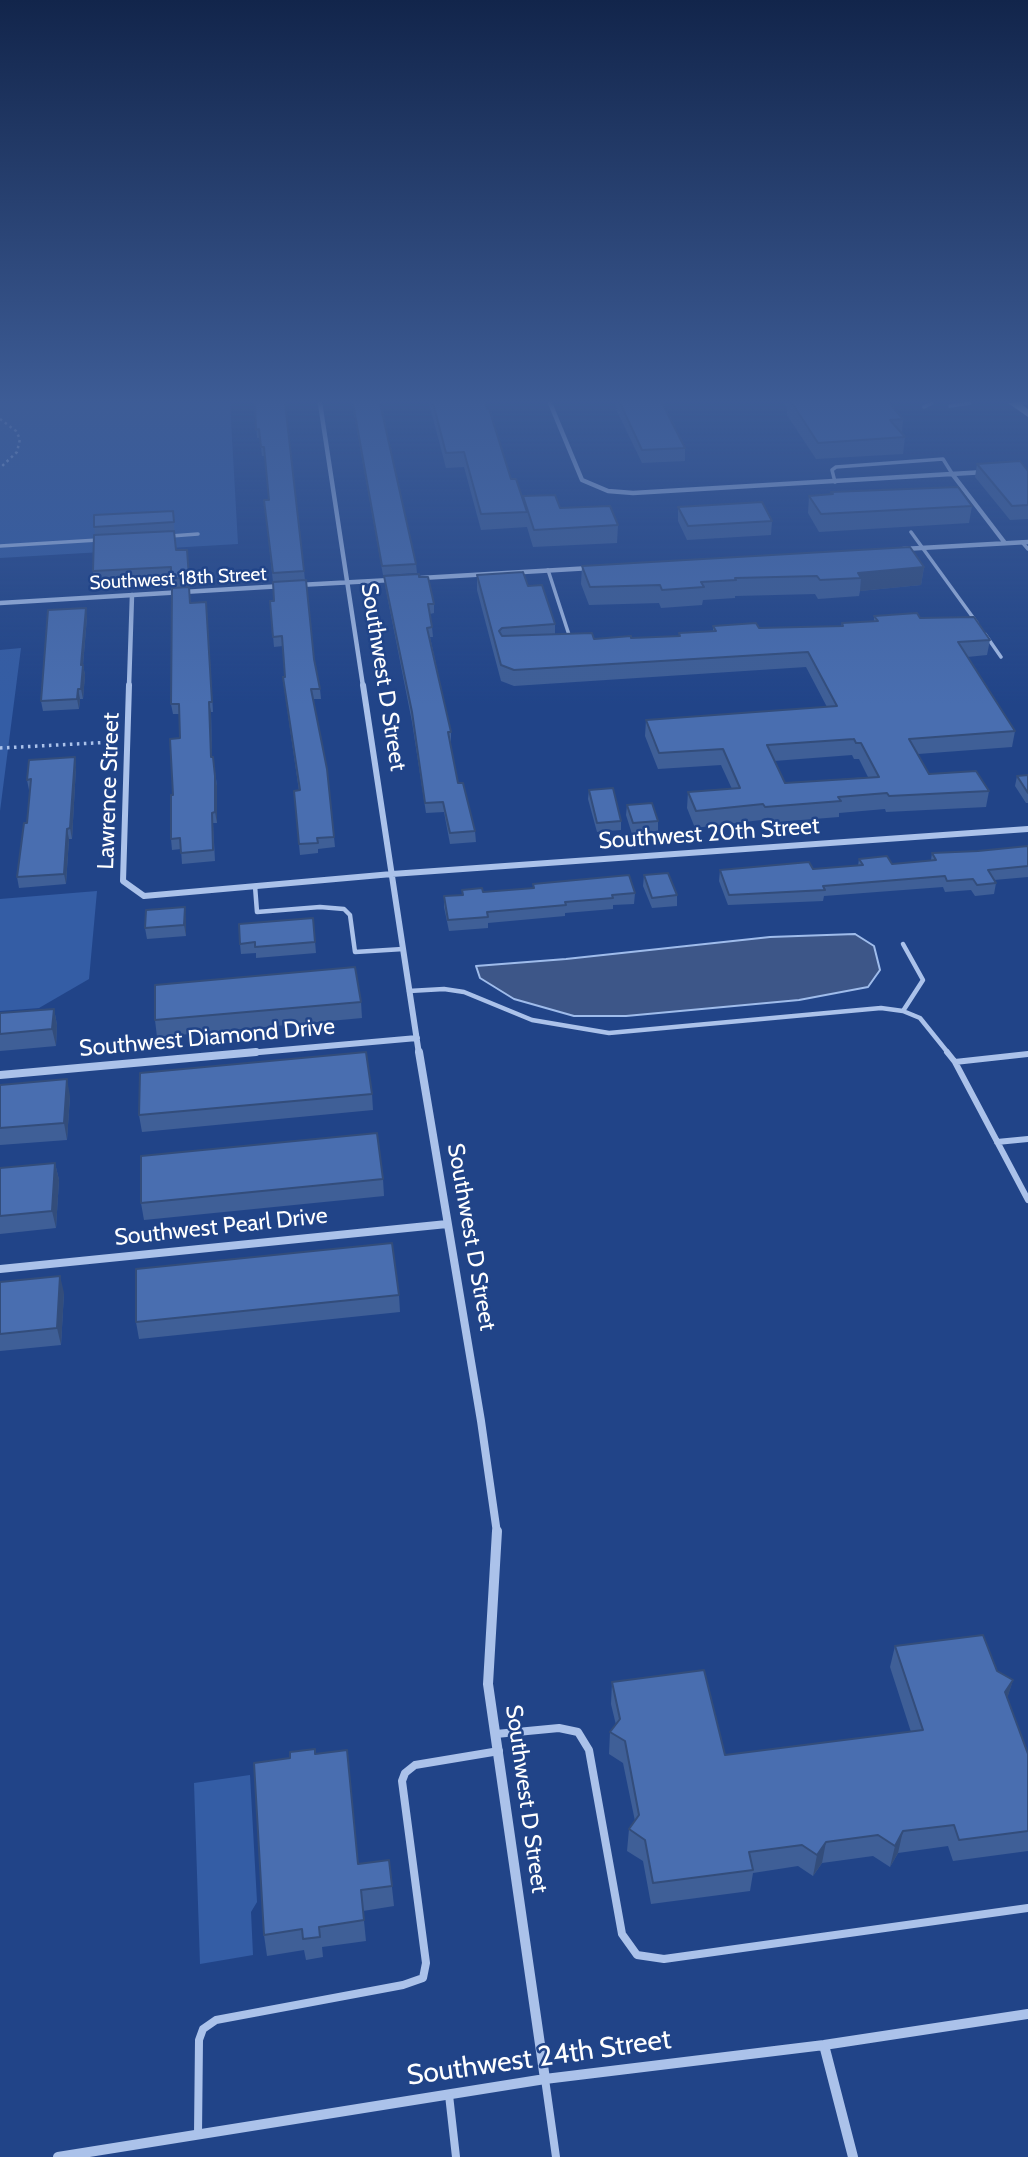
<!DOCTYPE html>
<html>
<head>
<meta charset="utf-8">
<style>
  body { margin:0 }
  canvas { display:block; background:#214488 }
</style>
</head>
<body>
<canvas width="1028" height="2157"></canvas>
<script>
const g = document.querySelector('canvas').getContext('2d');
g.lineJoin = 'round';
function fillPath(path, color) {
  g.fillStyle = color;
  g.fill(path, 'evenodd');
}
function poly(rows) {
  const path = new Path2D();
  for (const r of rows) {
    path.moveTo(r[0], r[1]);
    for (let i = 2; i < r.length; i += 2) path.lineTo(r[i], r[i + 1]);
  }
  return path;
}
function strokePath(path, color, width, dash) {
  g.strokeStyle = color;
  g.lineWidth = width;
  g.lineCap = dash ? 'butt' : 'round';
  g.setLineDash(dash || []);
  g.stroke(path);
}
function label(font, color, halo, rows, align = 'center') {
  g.font = font + ' Cabin,sans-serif';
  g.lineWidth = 5;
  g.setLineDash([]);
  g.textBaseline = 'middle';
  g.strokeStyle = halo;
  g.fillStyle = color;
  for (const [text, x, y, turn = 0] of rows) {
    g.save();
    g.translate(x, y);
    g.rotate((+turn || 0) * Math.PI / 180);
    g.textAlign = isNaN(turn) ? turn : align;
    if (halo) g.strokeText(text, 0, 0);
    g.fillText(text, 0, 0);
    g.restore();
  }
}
fillPath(poly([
  [0,403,230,403,238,544,0,558],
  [21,648,0,811,0,650],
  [97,891,89,979,39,1008,0,1011,0,899],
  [250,1775,257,1902,251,1912,253,1955,200,1964,194,1783]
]), '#345da5');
const water = poly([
  [855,934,874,946,880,970,868,987,799,1000,626,1016,574,1016,514,999,480,978,476,966,566,959,770,937,855,934]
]);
fillPath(water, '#3d5688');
strokePath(water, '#9fbceb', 2);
strokePath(poly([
  [0,419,16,431,20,439,17,452,0,468]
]), '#abc2ea', 2.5, [2.5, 3.5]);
strokePath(poly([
  [0,748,114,742]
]), '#abc2ea', 3.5, [2.5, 4.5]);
strokePath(poly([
  [1014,404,1026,403],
  [950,406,970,403],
  [924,407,932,403],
  [835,482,832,470,836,467,943,459,953,475],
  [911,532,977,623],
  [171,536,198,534],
  [1022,542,1028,549],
  [0,546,98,540],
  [548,570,571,641],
  [985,634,1001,657]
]), '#abc2ea', 3.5);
strokePath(poly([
  [255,886,257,912,320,907,344,909,350,915,355,952,403,949],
  [903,944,923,980,903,1011],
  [409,991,444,989,464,992,532,1020,609,1033,881,1008,903,1011,920,1018,949,1054]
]), '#abc2ea', 4.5);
strokePath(poly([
  [947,1052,955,1062,1028,1054],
  [955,1062,1028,1200],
  [997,1142,1028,1139]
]), '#abc2ea', 6);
strokePath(poly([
  [496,1734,559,1728,578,1732,589,1750,622,1934,637,1955,664,1959,1028,1908],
  [545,2079,556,2157],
  [449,2095,456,2157],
  [198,2134,199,2040,203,2029,216,2020,403,1985,423,1978,426,1963,402,1781,405,1773,415,1765,499,1751]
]), '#abc2ea', 8);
strokePath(poly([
  [320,403,363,686],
  [550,403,582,480,608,491,633,493,985,472],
  [953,475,1005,543],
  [903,549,1028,542],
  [421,578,591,568],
  [299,585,391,580],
  [0,603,283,586],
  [129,686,132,595]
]), '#abc2ea', 4.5);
strokePath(poly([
  [129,685,123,881,144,896,392,874,1028,829],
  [363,685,419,1054],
  [237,1054,417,1038]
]), '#abc2ea', 6);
strokePath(poly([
  [419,1052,481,1421,497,1533],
  [0,1075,256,1052],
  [0,1269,447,1224]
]), '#abc2ea', 8);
strokePath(poly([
  [497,1531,488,1684,545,2079],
  [824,2045,853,2157],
  [58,2157,545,2079,824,2045,1028,2014]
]), '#abc2ea', 10);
fillPath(poly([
  [1008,403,1020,403,1028,409,1028,417,1008,403]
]), '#eff4fe');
fillPath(poly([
  [255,403,304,571,305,580,273,582,264,500,269,500,265,456,262,456,260,438,257,438],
  [352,403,380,403,416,564,417,573,383,575],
  [429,403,485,403,511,479,523,499,618,525,617,543,533,547,527,527,481,530,464,467,446,468],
  [617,403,662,403,685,448,685,461,642,463,616,409],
  [785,403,889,403,903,419,902,433,905,437,903,454,816,459,787,415,787,407],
  [977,464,1028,471,1028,519,1010,520,975,477],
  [831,492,972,506,969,523,819,532,808,513,809,496,831,494],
  [678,507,772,521,771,535,687,540,678,521],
  [173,511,176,550,188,559,190,587,172,588,171,576,94,580,93,571,95,535,94,527],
  [582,566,924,567,921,585,860,591,859,596,818,599,815,594,735,596,735,598,703,600,702,605,661,608,659,603,589,605,581,584],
  [477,575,528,586,555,624,555,634,594,639,631,638,679,636,679,633,713,631,713,626,759,628,841,626,842,623,874,621,874,616,920,618,990,640,987,655,967,657,1015,731,1012,747,918,754,929,774,989,791,986,807,886,812,885,809,839,813,839,817,763,823,761,820,695,828,687,808,688,792,732,789,721,765,658,769,645,736,646,720,827,707,806,667,514,686,501,681,477,590],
  [852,755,854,759,859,759,868,777,785,783,774,761],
  [384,576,419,577,434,604,434,613,430,614,432,627,433,637,430,637,451,732,451,742,450,742,458,783,475,831,476,842,450,844,444,812,426,813,412,722,385,585],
  [270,601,314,659,320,689,321,699,313,699,327,769,335,847,318,849,318,853,300,855,294,791,299,791,284,687,283,677,285,677,283,646,274,647],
  [191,603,207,611,213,712,211,712,212,757,213,757,217,786,217,823,213,823,215,861,182,864,181,849,172,850,171,839,173,795,180,738,179,714,173,714,171,704],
  [87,617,83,665,85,675,83,699,80,699,79,709,43,711,41,701],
  [75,757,76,767,72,839,69,839,66,884,19,888,17,877,27,823,30,790,29,790,27,780],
  [1028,775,1028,803,1026,803,1015,786,1017,776],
  [589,790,621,821,621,830,597,832,588,799],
  [627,805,658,821,658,831,632,834,626,815],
  [1028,846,1028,877,994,880,996,883,994,894,975,896,971,890,945,892,943,887,824,896,823,901,728,905,719,881,720,870,813,869,858,866,859,859,892,864,931,860,932,853,978,851],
  [644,875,677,895,677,906,652,908,643,886],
  [533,884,635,893,634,904,613,905,613,909,565,913,565,916,488,923,488,928,449,931,444,907,444,896,462,895,462,890,483,892,533,888],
  [186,918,186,936,147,939,145,928],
  [313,918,316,953,256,958,256,953,241,954,240,944],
  [361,1002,362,1018,157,1037,155,1020],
  [54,1009,57,1025,56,1046,0,1051,0,1013],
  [0,1085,70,1096,67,1140,0,1145],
  [372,1094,373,1110,142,1132,139,1115],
  [55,1163,59,1180,56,1228,0,1234,0,1168],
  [383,1179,384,1196,144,1220,141,1203],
  [0,1282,64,1293,61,1345,0,1351],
  [399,1295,400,1312,139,1339,136,1322],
  [895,1646,997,1671,1013,1680,1007,1698,1028,1754,1028,1851,953,1861,948,1846,898,1853,890,1867,873,1856,822,1863,813,1876,798,1866,753,1873,750,1891,651,1904,643,1861,627,1851,629,1829,635,1821,623,1763,609,1754,610,1732,616,1725,611,1704,612,1682,725,1755,911,1732,890,1667],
  [315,1754,359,1864,389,1860,394,1906,363,1911,366,1941,322,1947,323,1957,306,1960,304,1950,267,1956,264,1935]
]), '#3f5f97');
fillPath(poly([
  [924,567,921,585,860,591,861,578,858,573],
  [86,608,87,617,83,665,85,675,83,699,81,689,81,665],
  [78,689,80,699,79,709,77,699],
  [209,702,211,712,212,767,211,757],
  [75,757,76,767,72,839,70,828],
  [215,776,217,786,217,823,215,812],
  [67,829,69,839,66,884,64,874],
  [185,907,186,918,186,936,184,925],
  [54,1009,57,1025,56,1046,52,1029],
  [67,1079,70,1096,67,1140,64,1123],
  [55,1163,59,1180,56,1228,52,1211],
  [60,1276,64,1293,61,1345,57,1328],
  [1013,1680,1006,1702,1005,1692],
  [903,1831,898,1853,890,1867,895,1846],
  [826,1842,822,1863,813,1876,817,1855]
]), '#334d7b');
const building = poly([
  [255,403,285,403,304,571,273,573,264,500,269,500,264,447,261,447,259,429,256,430,255,403],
  [353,403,380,403,416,564,382,566,353,403],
  [433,403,485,403,487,409,489,409,511,479,516,479,527,512,481,514,464,452,446,453,433,403],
  [620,403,662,403,685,448,642,450,620,403],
  [792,403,889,403,903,419,890,420,905,437,818,443,792,403],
  [1020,461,1028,471,1028,505,1012,506,977,464,1020,461],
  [958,487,972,506,821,514,809,496,833,494,831,492,958,487],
  [555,495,560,508,610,506,618,525,534,530,523,496,555,495],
  [762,502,772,521,688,526,678,507,762,502],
  [173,511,174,522,94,527,94,515,173,511],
  [174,531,176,550,187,550,189,577,171,579,171,567,93,571,94,535,174,531],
  [910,547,924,567,858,573,861,578,820,580,817,576,735,578,736,580,701,582,704,587,662,590,660,585,590,587,582,566,910,547],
  [523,572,528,586,542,585,555,624,502,628,499,631,502,636,592,633,594,639,631,636,631,638,680,636,679,633,716,631,713,626,756,623,759,628,843,626,842,623,878,621,874,616,917,613,920,618,974,617,990,640,958,642,1015,731,909,739,929,774,976,771,989,791,889,796,887,793,838,797,841,801,765,807,763,804,696,811,688,792,740,788,723,749,659,753,646,720,837,706,808,652,514,670,501,665,477,575,523,572],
  [854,739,856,743,861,743,879,777,785,783,767,745,854,739],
  [419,574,419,577,428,577,434,604,428,604,432,627,427,628,451,732,448,732,458,783,463,783,475,831,450,833,443,802,425,803,412,712,384,576,419,574],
  [306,580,314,659,320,689,311,689,327,769,334,837,317,838,318,843,299,844,294,791,300,790,283,677,285,677,282,636,273,637,270,601,274,601,273,582,306,580],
  [189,587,190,603,206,602,212,702,209,702,211,757,213,757,215,776,215,812,212,813,213,850,181,853,180,838,171,839,171,795,173,795,170,739,180,738,179,704,171,704,172,588,189,587],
  [86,608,81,665,83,665,81,689,78,689,77,699,41,701,48,610,86,608],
  [75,757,70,828,67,829,64,874,17,877,24,823,27,823,31,779,27,780,29,760,75,757],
  [1028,775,1028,793,1017,776,1028,775],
  [613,788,621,821,597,823,589,790,613,788],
  [652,803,658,821,633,823,627,805,652,803],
  [1028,846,1028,866,988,870,996,883,977,885,973,879,947,881,945,876,823,886,825,890,729,895,720,870,809,862,813,869,863,865,859,859,887,856,892,864,936,860,932,853,978,851,1028,846],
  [668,873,677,895,652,898,644,875,668,873],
  [629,875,635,893,612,895,613,898,565,902,566,905,487,912,488,917,448,920,444,896,463,895,462,890,482,888,483,892,534,888,533,884,629,875],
  [185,907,184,925,145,928,146,910,185,907],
  [313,918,315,942,255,947,255,942,240,944,239,924,313,918],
  [355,967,361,1002,155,1020,155,985,355,967],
  [54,1009,52,1029,0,1034,0,1013,54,1009],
  [366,1052,372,1094,139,1115,140,1073,366,1052],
  [67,1079,64,1123,0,1128,0,1085,67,1079],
  [377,1133,383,1179,141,1203,141,1156,377,1133],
  [55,1163,52,1211,0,1216,0,1168,55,1163],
  [392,1243,399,1295,136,1322,136,1269,392,1243],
  [60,1276,57,1328,0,1334,0,1282,60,1276],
  [983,1635,997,1671,1013,1680,1005,1692,1028,1754,1028,1831,959,1840,954,1825,903,1831,895,1846,878,1835,826,1842,817,1855,802,1845,749,1852,753,1870,653,1883,645,1840,629,1829,639,1815,625,1741,610,1732,620,1719,612,1682,704,1670,725,1755,923,1730,895,1646,983,1635],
  [315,1749,315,1754,347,1750,358,1864,389,1860,392,1886,361,1890,364,1920,319,1927,320,1937,303,1939,302,1929,264,1935,254,1763,290,1758,290,1752,315,1749]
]);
fillPath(building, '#496eb0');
strokePath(building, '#334d7b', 2);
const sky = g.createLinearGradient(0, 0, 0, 705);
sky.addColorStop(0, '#12254b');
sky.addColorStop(0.57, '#3d5c96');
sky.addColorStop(1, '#3d5c9600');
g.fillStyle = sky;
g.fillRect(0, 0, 1028, 705);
label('19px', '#fff', '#214488', [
  ["Southwest 18th Street",178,579,-3]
]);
label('23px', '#fff', '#214488', [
  ["Southwest D Street",383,677,81],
  ["Lawrence Street",109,791,-88],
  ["Southwest 20th Street",709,834,-4],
  ["Southwest Diamond Drive",207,1038,-5],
  ["Southwest Pearl Drive",221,1227,-6],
  ["Southwest D Street",471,1237,80],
  ["Southwest D Street",526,1799,82]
]);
label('28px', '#fff', '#214488', [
  ["Southwest 24th Street",539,2058,-8]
]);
</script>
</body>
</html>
